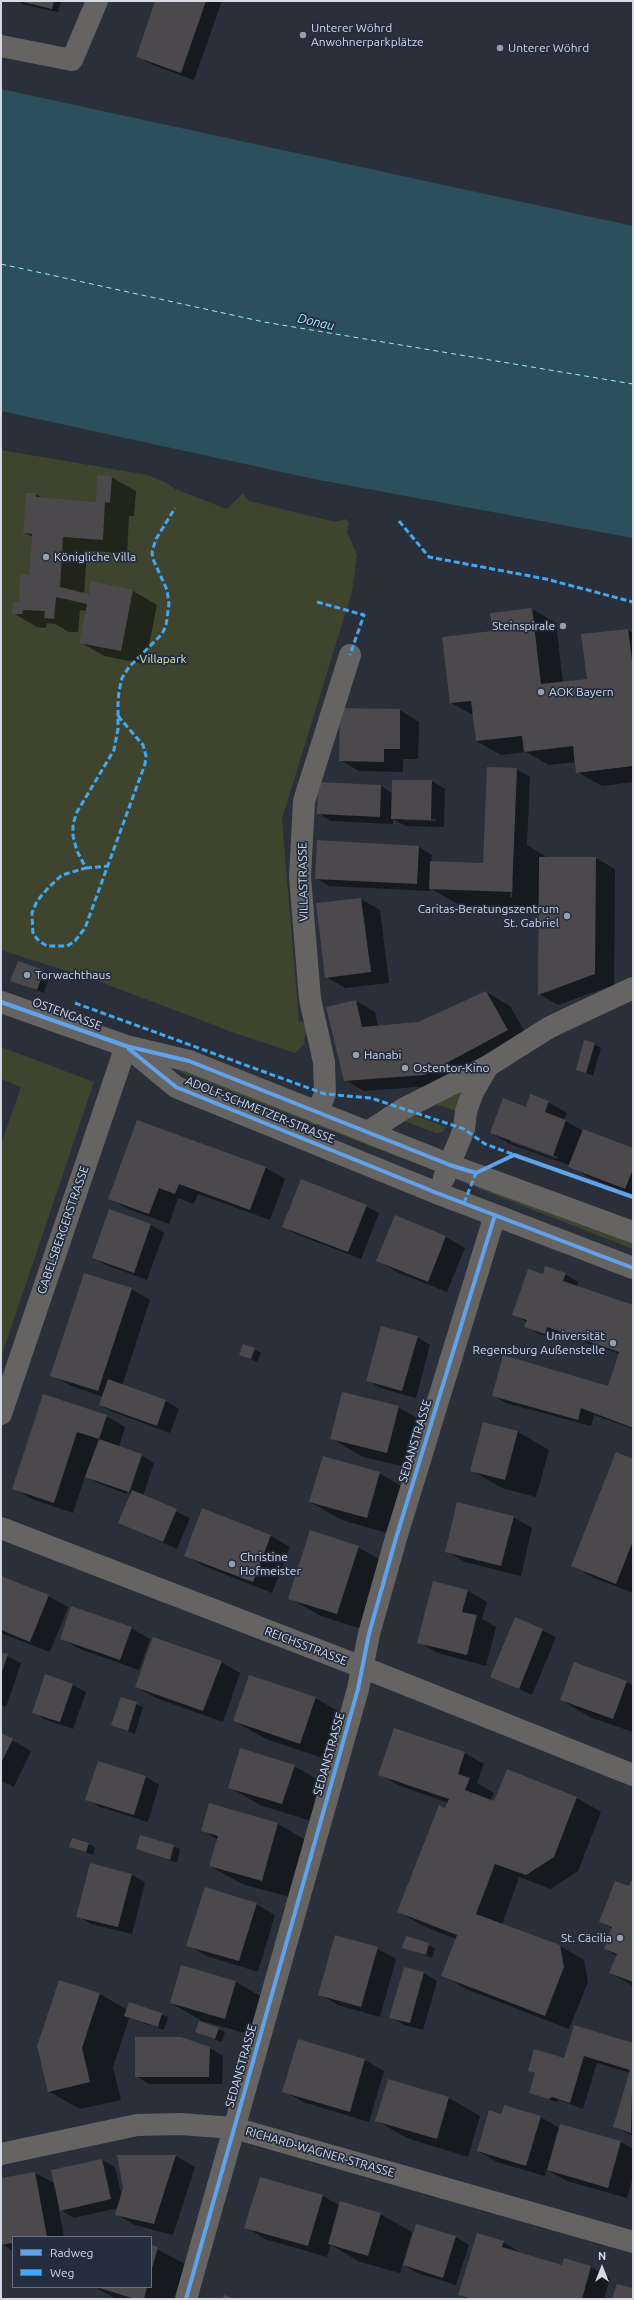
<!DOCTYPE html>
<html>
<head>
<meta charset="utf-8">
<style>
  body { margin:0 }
  #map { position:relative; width:634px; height:2300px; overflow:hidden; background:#2a2f39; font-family:Ubuntu,sans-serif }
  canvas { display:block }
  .frame { position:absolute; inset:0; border:2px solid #d3d9e5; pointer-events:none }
  .legend { position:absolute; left:12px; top:2236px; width:140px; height:52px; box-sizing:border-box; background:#242d3f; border:1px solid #6a7281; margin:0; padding:5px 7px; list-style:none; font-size:12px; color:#d3d9e5 }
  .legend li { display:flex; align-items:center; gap:8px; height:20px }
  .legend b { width:20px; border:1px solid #6a7281 }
  .north { position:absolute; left:582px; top:2248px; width:40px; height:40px; -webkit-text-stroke:3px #242d3f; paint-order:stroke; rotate:0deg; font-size:11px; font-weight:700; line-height:16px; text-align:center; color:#d3d9e5 }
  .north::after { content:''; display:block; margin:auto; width:14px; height:18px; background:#d3d9e5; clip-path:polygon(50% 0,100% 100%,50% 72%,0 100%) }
</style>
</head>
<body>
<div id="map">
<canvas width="634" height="2300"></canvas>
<div class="frame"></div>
<ul class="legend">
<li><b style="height:5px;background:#60a3ed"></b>Radweg</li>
<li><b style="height:5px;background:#3fa9f5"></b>Weg</li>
</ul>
<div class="north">N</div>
</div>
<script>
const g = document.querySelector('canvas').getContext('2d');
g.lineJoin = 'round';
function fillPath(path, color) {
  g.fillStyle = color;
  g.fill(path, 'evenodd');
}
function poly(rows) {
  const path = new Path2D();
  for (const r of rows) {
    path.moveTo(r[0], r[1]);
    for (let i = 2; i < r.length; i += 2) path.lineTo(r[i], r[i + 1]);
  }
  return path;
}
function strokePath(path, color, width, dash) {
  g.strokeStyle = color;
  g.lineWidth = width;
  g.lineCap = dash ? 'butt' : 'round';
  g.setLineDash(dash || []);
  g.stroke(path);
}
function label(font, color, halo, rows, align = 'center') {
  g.font = font + ' Ubuntu,sans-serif';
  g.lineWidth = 3.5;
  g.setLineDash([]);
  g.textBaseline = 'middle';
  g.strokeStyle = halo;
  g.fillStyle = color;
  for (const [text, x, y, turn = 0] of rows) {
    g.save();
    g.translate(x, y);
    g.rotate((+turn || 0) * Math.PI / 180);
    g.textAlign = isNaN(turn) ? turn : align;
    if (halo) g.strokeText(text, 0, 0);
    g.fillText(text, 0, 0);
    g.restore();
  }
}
fillPath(poly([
  [1,450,148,475,167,483,175,489,227,509,243,493,249,501,335,522,346,519,349,523,347,532,357,555,352,592,282,819,299,1021,306,1023,307,1033,304,1038,305,1044,295,1053,240,1035,98,981,1,950],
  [1,1047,94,1082,1,1358,1,1144,21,1087,1,1079],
  [182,1068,414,1160,403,1159,180,1072],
  [468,1082,456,1111,429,1102],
  [411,1114,446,1127,443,1132,436,1133,404,1121],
  [479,1184,633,1243,633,1249,477,1188]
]), '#3f442e');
fillPath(poly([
  [1,89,633,226,633,538,314,479,1,411]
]), '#2c505b');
fillPath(poly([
  [18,1,61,1,58,12,25,5],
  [156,1,222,1,194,80,150,64,137,56],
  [111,477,136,491,134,516,129,516,127,553,87,551,84,594,133,591,157,605,145,664,104,656,80,642,86,611,80,610,78,632,69,632,55,624,47,623,46,628,37,627,13,613,20,604,30,576,33,537,24,533,36,494,44,499,97,503],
  [532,609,556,623,563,682,588,680,628,630,633,633,633,782,602,786,577,772,576,762,549,765,526,752,501,755,476,741,473,715,451,703,493,632],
  [341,709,400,710,419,722,418,759,403,759,403,772,359,771,340,760],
  [516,769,530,777,527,845,545,856,545,858,596,858,615,869,614,985,558,1005,539,994,540,909,461,906,430,888,430,891,329,886,316,878,419,847,432,855,431,862,484,864],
  [511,881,513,881,512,897,510,897],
  [393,781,432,781,445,789,444,827,405,826,393,819,393,824,331,821,318,813,381,786,392,793],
  [404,818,436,819,436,821,404,820],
  [361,899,380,910,389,983,345,988,326,977,317,904],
  [44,971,50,974,44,993,12,981],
  [486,992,510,1006,532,1044,444,1085,364,1091,345,1080,356,1001,375,1012,378,1027,418,1023],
  [594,1044,601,1048,593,1076,577,1069],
  [548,1102,567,1113,564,1120,583,1131,633,1149,633,1195,588,1177,569,1165,510,1144,491,1133,526,1108],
  [510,1140,558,1157,557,1159,510,1142],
  [138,1121,266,1168,285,1179,270,1220,198,1194,194,1204,178,1198,169,1224,128,1209,109,1198],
  [366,1206,379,1213,361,1259,296,1234,283,1226],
  [110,1210,151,1225,164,1233,147,1280,106,1265,93,1258],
  [446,1237,465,1248,447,1292,397,1272,378,1261],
  [565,1274,578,1282,577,1287,633,1307,633,1429,594,1415,591,1426,506,1403,493,1395,608,1387,620,1354,560,1334,558,1340,539,1334,526,1326,527,1322,513,1314,543,1275],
  [131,1289,150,1300,122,1386,166,1401,179,1409,170,1433,113,1412,100,1405,103,1397,71,1386,52,1375],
  [417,1337,430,1345,416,1398,380,1388,367,1380],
  [254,1349,261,1353,257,1362,240,1354],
  [44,1395,106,1416,125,1427,119,1447,141,1455,154,1463,143,1496,190,1518,177,1549,119,1523,131,1495,129,1494,142,1456,140,1456,127,1494,100,1484,85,1476,73,1513,32,1499,13,1488],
  [398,1407,430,1425,419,1470,363,1457,331,1438],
  [484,1423,518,1432,549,1450,536,1497,502,1488,471,1470],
  [633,1460,633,1593,592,1577,573,1565],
  [379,1473,410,1491,398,1536,342,1520,310,1502],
  [203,1509,271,1536,290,1547,272,1593,204,1566,185,1555],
  [513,1517,532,1528,521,1576,465,1562,446,1551],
  [358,1547,389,1565,368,1631,321,1616,289,1598],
  [1,1577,48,1596,68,1607,50,1652,1,1633],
  [468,1591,487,1602,482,1619,496,1627,486,1666,438,1653,419,1642],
  [516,1618,556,1637,532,1695,491,1676],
  [131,1628,150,1639,139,1670,80,1649,61,1638],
  [1,1653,21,1663,6,1707,1,1705],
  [221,1662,240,1673,223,1722,156,1698,136,1687],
  [627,1682,633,1686,633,1732,592,1718,561,1700],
  [73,1685,86,1692,73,1729,46,1720,33,1712],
  [121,1698,143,1707,135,1734,112,1725],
  [315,1698,347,1716,332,1761,266,1739,234,1721],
  [395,1729,465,1753,484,1764,477,1783,494,1793,490,1801,495,1803,507,1771,577,1798,601,1812,578,1871,551,1889,519,1877,502,1925,560,1946,584,1960,588,1982,569,2029,466,1989,442,1975,456,1939,423,1926,399,1912,448,1803,398,1785,379,1774],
  [1,1734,31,1751,14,1787,1,1781],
  [98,1762,146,1777,159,1785,148,1822,100,1807,87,1799],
  [294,1766,326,1784,314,1822,260,1805,229,1787],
  [209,1804,278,1824,309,1842,293,1898,242,1884,210,1866,218,1840,202,1830],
  [141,1836,180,1849,177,1863,137,1849],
  [88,1844,95,1847,93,1855,70,1846],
  [91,1864,132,1875,145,1882,132,1934,91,1924,78,1916],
  [633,1879,633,1986,611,1973,617,1956,605,1949,613,1929,600,1922,630,1888],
  [256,1904,275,1915,258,1972,207,1956,188,1945],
  [406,1937,435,1948,432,1958,403,1947],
  [377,1948,396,1959,380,2017,338,2005,319,1994],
  [182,1967,236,1982,267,2000,256,2036,202,2021,171,2003],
  [405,1968,424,1973,437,1981,423,2030,404,2025,391,2017],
  [60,1981,100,1994,127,2010,129,2003,168,2017,164,2030,129,2018,113,2067,121,2100,80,2109,48,2091],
  [574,2027,633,2044,633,2136,614,2127,630,2073,597,2063,583,2109,559,2100,556,2102,530,2092,536,2074,529,2070,564,2059],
  [218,2029,225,2032,221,2042,197,2032],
  [299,2040,365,2060,384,2071,369,2122,303,2102,284,2091],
  [210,2048,223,2056,222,2084,149,2084,136,2076],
  [388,2080,449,2098,480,2116,468,2157,407,2138,376,2120],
  [504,2106,541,2117,559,2128,621,2142,633,2149,633,2177,627,2198,567,2181,547,2170,545,2176,497,2162,478,2151,502,2115],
  [118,2156,176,2156,195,2167,173,2235,135,2225,116,2214,118,2208,74,2218,61,2210,59,2198,57,2199,64,2237,13,2237,13,2251,2,2244,1,2179,35,2173,56,2184,102,2160,115,2167,122,2197,124,2188],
  [260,2178,323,2196,340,2206,380,2214,412,2232,400,2273,360,2262,331,2245,327,2257,265,2239,246,2227],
  [417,2225,456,2237,469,2245,456,2285,417,2273,404,2265],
  [503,2242,526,2256,563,2266,565,2259,591,2267,610,2278,604,2299,467,2299,460,2295],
  [151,2246,189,2266,180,2299,116,2299,97,2288,151,2287]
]), '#0007');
strokePath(poly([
  [1,264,264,322,633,384]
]), '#a0eafe', 1, [5, 4]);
fillPath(poly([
  [19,1,54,1,52,9],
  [155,1,206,1,181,73,136,57],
  [97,475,112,476,110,503,105,502,103,540,63,537,60,587,89,594,91,581,133,590,121,651,79,643,87,604,56,597,54,619,44,618,45,611,23,610,22,614,12,614,13,602,19,603,20,574,29,575,32,534,23,533,26,493,36,493,36,497,96,502],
  [532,608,541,684,587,679,581,634,628,629,633,668,633,766,576,773,573,746,524,752,522,736,476,741,471,701,450,703,442,637,492,631,490,613],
  [340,708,400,709,400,749,384,749,384,762,339,761],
  [487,767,517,768,512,892,429,889,430,861,483,863],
  [392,780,432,780,431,820,391,819],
  [318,782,381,785,380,817,317,814],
  [317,840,419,846,417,884,315,879],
  [539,857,596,857,595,974,538,995],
  [361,898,371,972,325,978,316,903],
  [18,961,44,970,37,990,10,981],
  [486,991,508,1030,424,1075,344,1081,326,1007,356,1000,362,1027,418,1022],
  [584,1040,595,1043,586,1073,576,1070],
  [530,1094,549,1101,545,1112,566,1120,553,1156,490,1133,503,1098,526,1107],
  [137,1120,266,1167,250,1210,179,1184,175,1194,159,1188,149,1214,108,1199],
  [583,1129,633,1148,633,1169,625,1189,568,1167],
  [301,1179,367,1205,348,1252,282,1227],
  [109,1209,151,1224,134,1273,92,1258],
  [395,1215,446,1236,428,1282,376,1261],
  [545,1266,566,1273,563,1281,633,1305,633,1428,581,1408,578,1420,492,1396,503,1355,608,1386,619,1352,547,1327,545,1334,524,1327,527,1320,512,1315,528,1269,543,1274],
  [84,1273,132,1288,98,1391,50,1376],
  [381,1326,418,1336,402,1391,366,1381],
  [243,1344,255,1348,251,1359,239,1355],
  [108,1379,166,1400,157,1426,99,1405],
  [342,1392,399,1406,387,1453,330,1439],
  [43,1394,107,1415,99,1439,77,1432,54,1503,12,1489],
  [483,1422,518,1431,505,1480,470,1471],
  [99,1439,142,1454,129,1492,85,1477],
  [616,1452,633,1459,633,1541,616,1584,571,1566],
  [323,1456,380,1472,367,1518,309,1502],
  [132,1490,177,1509,163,1542,118,1523],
  [457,1502,514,1516,501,1566,445,1552],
  [202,1508,271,1535,253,1582,184,1556],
  [310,1530,359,1546,337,1614,288,1599],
  [1,1576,49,1595,30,1642,1,1630],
  [433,1581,468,1590,462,1612,477,1615,467,1655,417,1643],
  [71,1606,132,1627,120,1660,60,1639],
  [515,1617,543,1629,519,1689,490,1677],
  [153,1637,222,1661,203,1711,135,1687],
  [1,1652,8,1654,1,1675],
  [574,1662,627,1681,613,1719,560,1700],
  [45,1674,73,1684,60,1722,32,1713],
  [249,1675,316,1697,300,1744,233,1721],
  [121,1697,137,1702,128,1731,111,1725],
  [394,1728,465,1752,458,1774,470,1778,465,1790,494,1801,507,1769,577,1797,554,1857,526,1875,495,1864,476,1914,560,1945,564,1967,545,2016,441,1976,457,1935,397,1912,439,1805,445,1808,449,1799,378,1775],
  [1,1733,13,1739,1,1763],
  [240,1748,295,1765,282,1804,228,1788],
  [98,1761,146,1776,134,1815,85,1800],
  [209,1803,278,1823,262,1881,209,1866,218,1836,201,1831],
  [140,1835,174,1845,170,1860,136,1849],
  [72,1838,89,1843,86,1852,69,1847],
  [90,1863,132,1874,118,1927,76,1917],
  [633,1877,633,1982,609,1973,617,1954,604,1949,612,1927,599,1922,615,1881,629,1886],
  [205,1887,257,1903,239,1961,186,1946],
  [335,1935,378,1947,361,2007,318,1995],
  [406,1936,429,1943,426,1955,402,1948],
  [181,1965,236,1981,225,2019,170,2003],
  [404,1967,424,1972,410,2023,389,2018],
  [59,1980,100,1993,82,2048,90,2082,48,2092,37,2046],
  [129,2002,162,2013,158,2027,124,2016],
  [199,2021,219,2028,215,2039,195,2032],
  [574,2025,633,2043,631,2133,613,2127,630,2070,584,2056,570,2103,552,2097,549,2099,529,2093,535,2073,528,2071,534,2049,564,2058],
  [135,2037,181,2037,210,2047,209,2077,135,2077],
  [298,2039,365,2059,350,2112,282,2092],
  [388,2079,449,2097,437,2139,375,2121],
  [504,2105,541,2116,526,2166,477,2151,489,2110,501,2114],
  [560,2124,621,2141,608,2188,547,2170],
  [117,2155,176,2155,154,2224,115,2215,123,2188],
  [102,2159,111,2199,60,2211,51,2170],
  [35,2172,47,2237,13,2237,13,2243,1,2245,1,2178],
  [260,2177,323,2195,308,2246,244,2228],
  [340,2201,381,2213,368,2256,328,2244],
  [416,2224,456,2236,443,2278,403,2265],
  [477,2233,504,2241,502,2247,562,2265,564,2258,591,2266,582,2299,472,2299,458,2295],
  [151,2245,158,2247,151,2272],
  [617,2284,633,2288,633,2299,612,2299],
  [96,2287,147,2287,144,2299,135,2299],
  [224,2295,236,2299,223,2299]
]), '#4b494b');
strokePath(poly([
  [1,46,72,60,97,1],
  [1,1002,126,1046,189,1061,450,1165,633,1232],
  [130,1049,176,1087,437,1193,633,1268],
  [317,1113,325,1094,324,1062,310,999,300,877,304,801,350,655],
  [368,1132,403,1109,488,1066,550,1027,633,988],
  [444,1178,464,1129,466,1111,473,1092,488,1066],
  [1,1414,126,1046],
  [1,1528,362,1667,633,1775],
  [1,2154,137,2125,180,2124,234,2128,633,2242],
  [186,2299,358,1689,369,1634,396,1538,495,1215]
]), '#666462', 22);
strokePath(poly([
  [399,521,429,557,546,579,633,602],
  [317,602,364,615,350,655],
  [118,716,143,745,146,756,145,764,85,928,75,941,67,946,47,946,39,941,33,934,32,913,37,901,49,887,62,875,86,868,77,851,73,836,73,824,77,812,114,750,118,729,118,703,119,691,122,678,129,667,162,634,166,626,169,604,167,590,153,559,152,552,156,539,175,508],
  [86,868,108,866],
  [75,1003,325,1094,371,1098,464,1129,485,1144,515,1155],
  [464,1203,476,1173,478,1172]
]), '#3fa9f5', 3, [6, 3]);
strokePath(poly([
  [1,1002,126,1046,189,1061,450,1165,476,1173,514,1155,633,1197],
  [129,1049,176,1087,437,1193,633,1268],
  [186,2299,358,1689,369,1634,396,1538,495,1215]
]), '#60a3ed', 4);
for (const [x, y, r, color] of [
  [303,35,4,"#989ea9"],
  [500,48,4,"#989ea9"],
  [46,557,4,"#989ea9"],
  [563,626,4,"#989ea9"],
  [541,692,4,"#989ea9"],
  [567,916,4,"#989ea9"],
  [27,975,4,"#989ea9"],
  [356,1055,4,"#989ea9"],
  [405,1068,4,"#989ea9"],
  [613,1343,4,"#989ea9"],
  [232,1564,4,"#989ea9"],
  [620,1938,4,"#989ea9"]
]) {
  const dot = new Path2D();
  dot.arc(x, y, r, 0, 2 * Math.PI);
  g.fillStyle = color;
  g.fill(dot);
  strokePath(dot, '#242d3f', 1.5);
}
label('12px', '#d3d9e5', '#242d3f', [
  ["Unterer Wöhrd",311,28],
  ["Anwohnerparkplätze",311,42],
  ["Unterer Wöhrd",508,48],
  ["Königliche Villa",54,557],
  ["Steinspirale",555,626,"right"],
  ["AOK Bayern",549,692],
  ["Caritas-Beratungszentrum",559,909,"right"],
  ["St. Gabriel",559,923,"right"],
  ["Torwachthaus",35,975],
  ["Hanabi",364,1055],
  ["Ostentor-Kino",413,1068],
  ["Universität",605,1336,"right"],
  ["Regensburg Außenstelle",605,1350,"right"],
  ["Christine",240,1557],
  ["Hofmeister",240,1571],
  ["St. Cäcilia",612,1938,"right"]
], 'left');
label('12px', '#dae5aa', '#242d3f', [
  ["Villapark",163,659]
]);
label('12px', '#d3d9e5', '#242d3f', [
  ["VILLASTRASSE",303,882,-91],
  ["OSTENGASSE",67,1014,20],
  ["ADOLF-SCHMETZER-STRASSE",260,1110,22],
  ["GABELSBERGERSTRASSE",63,1230,-71],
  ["SEDANSTRASSE",415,1441,-73],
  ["REICHSSTRASSE",306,1646,21],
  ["SEDANSTRASSE",329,1754,-74],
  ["SEDANSTRASSE",241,2066,-74],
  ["RICHARD-WAGNER-STRASSE",320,2152,16]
]);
label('italic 13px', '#a0eafe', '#242d3f', [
  ["Donau",316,322,13]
]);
</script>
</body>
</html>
